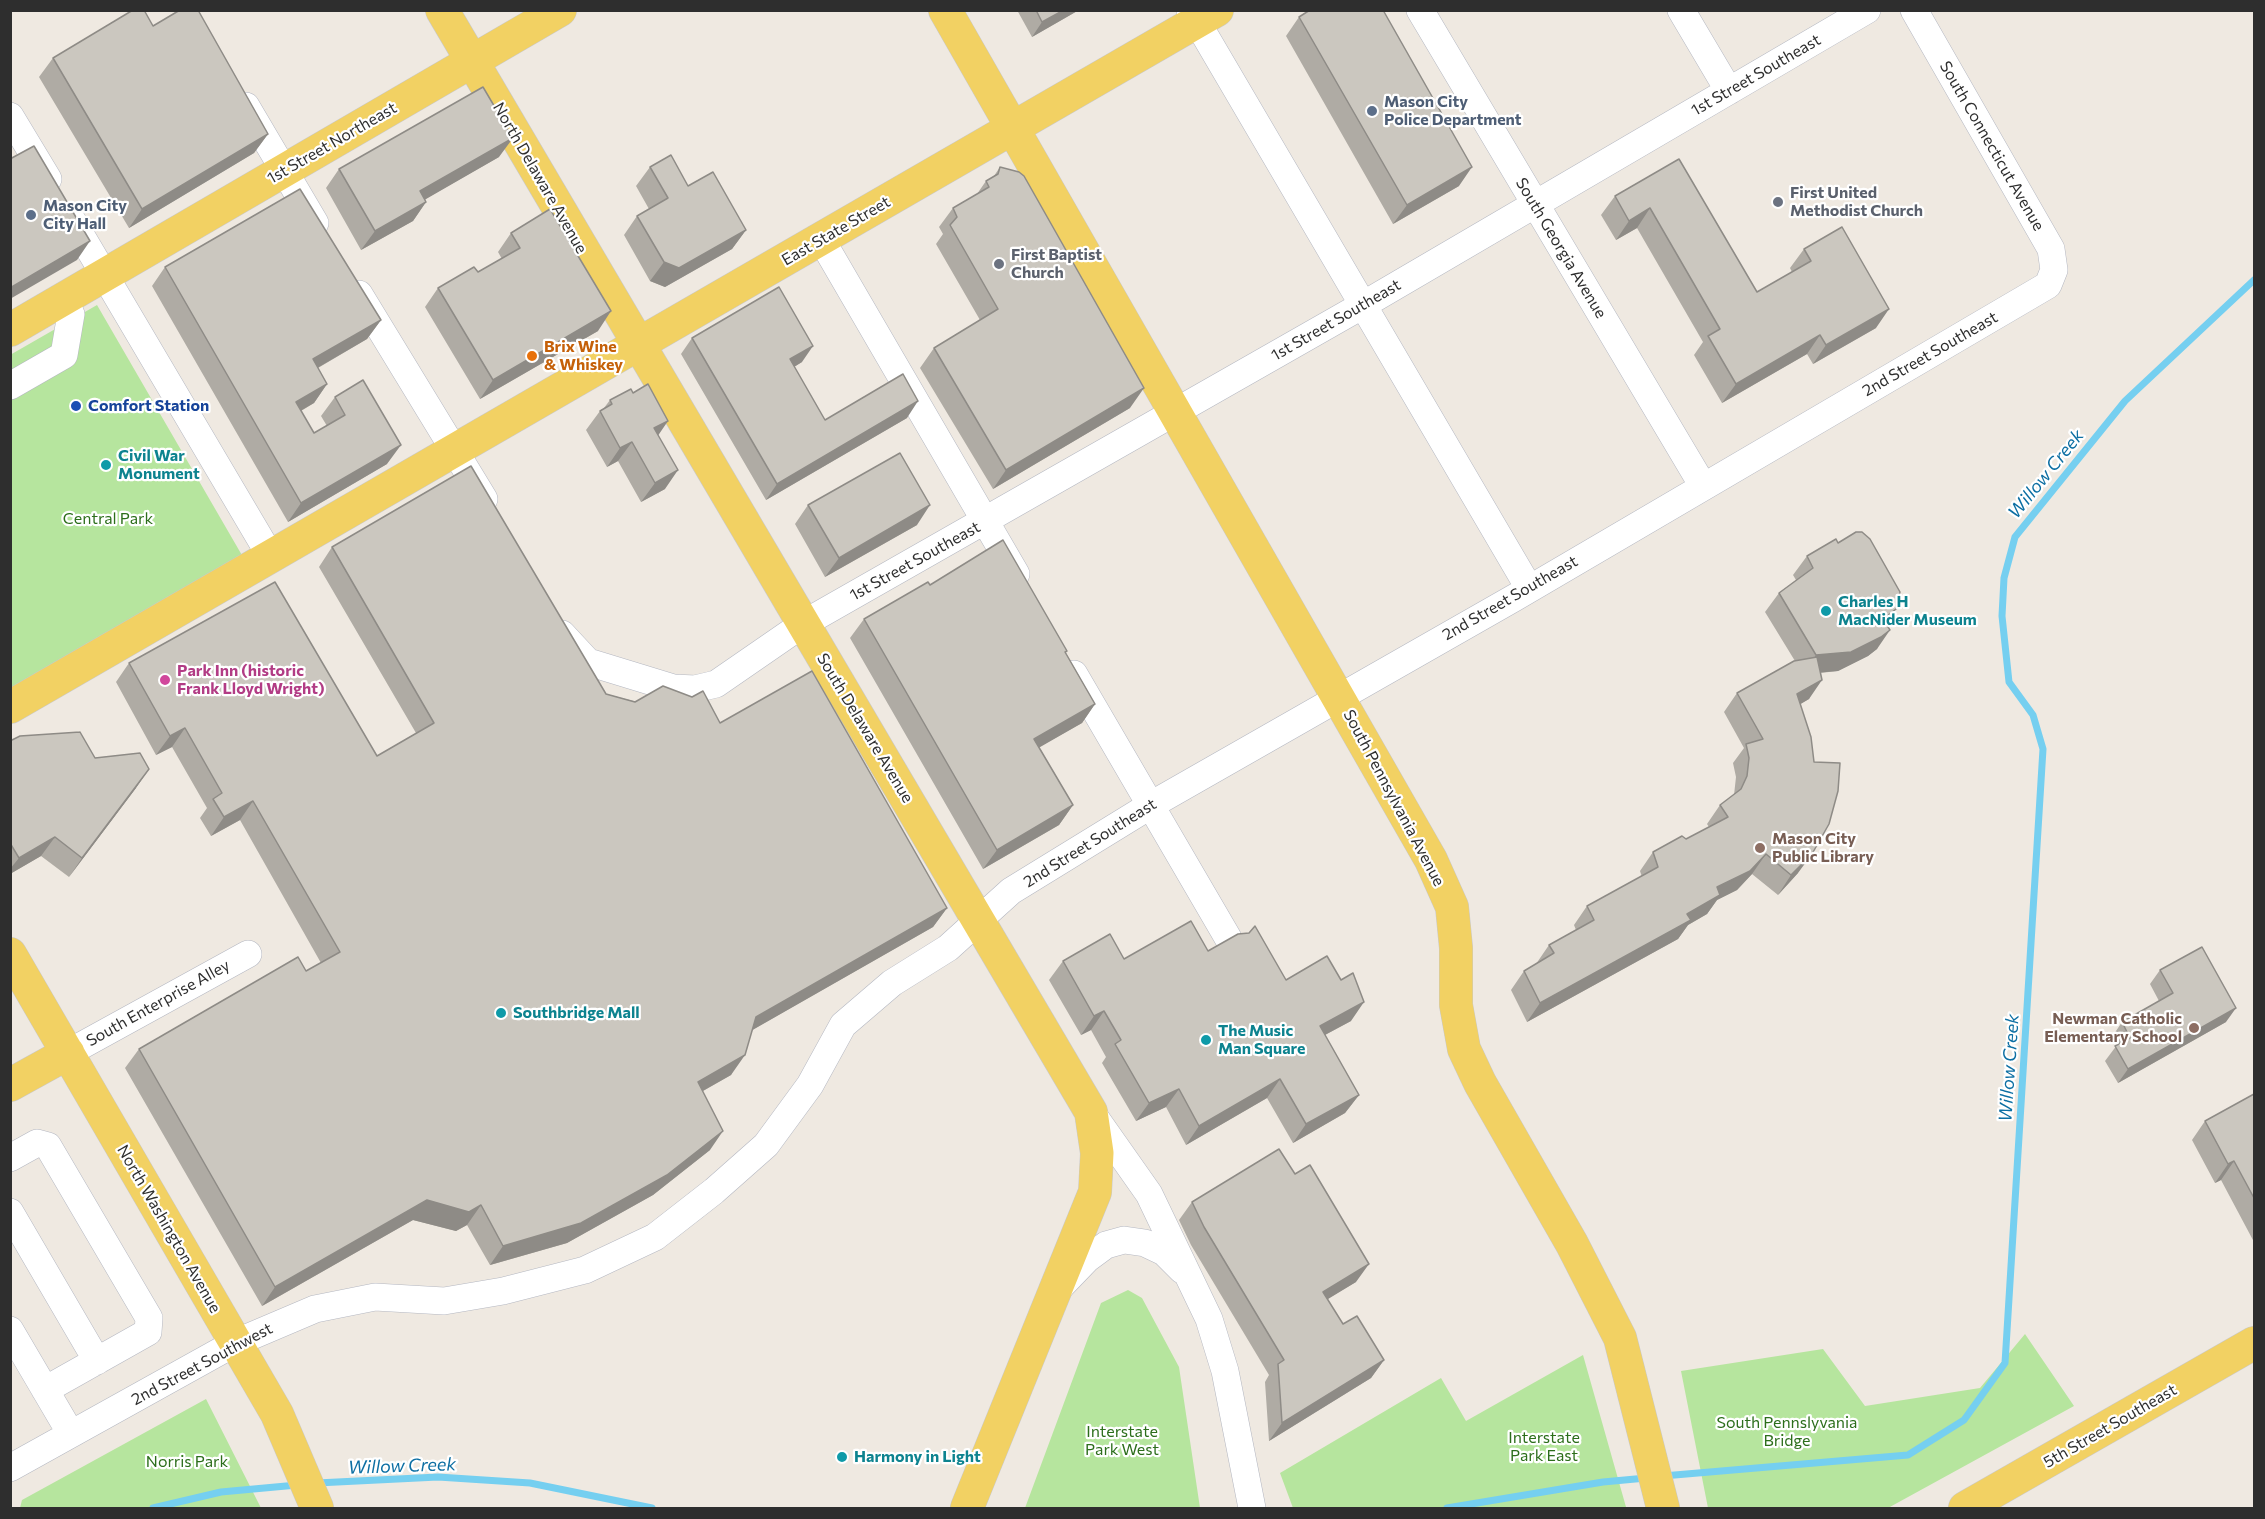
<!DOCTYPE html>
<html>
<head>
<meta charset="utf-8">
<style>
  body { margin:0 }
  #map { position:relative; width:2265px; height:1519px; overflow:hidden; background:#efe9e1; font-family:Commissioner,sans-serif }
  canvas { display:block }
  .frame { position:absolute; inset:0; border:12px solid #2e2e2e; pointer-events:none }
</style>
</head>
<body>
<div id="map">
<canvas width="2265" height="1519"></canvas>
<div class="frame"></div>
</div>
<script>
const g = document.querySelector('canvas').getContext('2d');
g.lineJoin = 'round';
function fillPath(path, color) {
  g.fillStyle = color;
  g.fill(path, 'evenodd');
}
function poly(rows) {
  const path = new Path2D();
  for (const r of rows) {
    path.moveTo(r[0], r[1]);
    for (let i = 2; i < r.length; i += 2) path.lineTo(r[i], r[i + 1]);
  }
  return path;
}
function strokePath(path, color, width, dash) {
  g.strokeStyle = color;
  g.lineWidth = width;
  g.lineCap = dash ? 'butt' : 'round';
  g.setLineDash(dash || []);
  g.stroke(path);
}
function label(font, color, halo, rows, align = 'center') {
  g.font = font + ' Commissioner,sans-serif';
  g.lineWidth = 4.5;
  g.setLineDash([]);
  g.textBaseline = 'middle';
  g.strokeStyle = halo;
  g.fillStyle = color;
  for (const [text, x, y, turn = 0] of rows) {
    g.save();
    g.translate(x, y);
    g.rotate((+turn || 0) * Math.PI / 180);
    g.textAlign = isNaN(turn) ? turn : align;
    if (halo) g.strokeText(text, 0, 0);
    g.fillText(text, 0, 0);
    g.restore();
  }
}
fillPath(poly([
  [97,305,243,557,10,690,10,355],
  [1128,1290,1142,1298,1179,1367,1200,1508,1025,1508,1101,1303],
  [2025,1334,2074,1406,1888,1508,1708,1508,1681,1371,1823,1349,1865,1406,1980,1388],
  [1583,1355,1626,1507,1293,1508,1280,1473,1441,1378,1466,1421],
  [206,1399,261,1508,20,1508,22,1500]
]), '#b6e59e');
strokePath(poly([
  [1663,1476,1908,1455,1964,1420,2005,1363,2043,749,2033,715,2009,682,2002,616,2004,578,2015,537,2125,401,2254,280],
  [317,1483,438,1477,530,1483,652,1508],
  [153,1508,221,1492,297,1485],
  [1447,1508,1603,1482,1646,1478]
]), '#75cff0', 7);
const minor = poly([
  [1190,10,1529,588],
  [1420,10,1703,486],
  [1681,10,1729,91],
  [246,106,315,223],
  [10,116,48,179],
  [69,215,271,557],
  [821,239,1016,574],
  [359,294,484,499],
  [10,386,64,355,71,314,63,299],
  [562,634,588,662,673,688,695,689,716,684,803,624,1363,305,1867,10],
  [1074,674,1228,938],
  [68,1053,248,954],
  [1092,1113,1149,1194,1209,1319,1225,1371,1252,1508],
  [10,1158,37,1143,48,1146,149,1318,148,1332,45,1390],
  [10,1212,97,1361],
  [1061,1286,1087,1259,1106,1245,1124,1240,1145,1243,1164,1252,1182,1270],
  [10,1330,71,1434],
  [10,1468,235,1343,315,1309,375,1297,444,1301,503,1291,585,1270,655,1237,714,1191,766,1145,810,1085,843,1025,892,983,948,948,1011,891,1151,805,1514,598,2048,285,2054,270,2051,249,1914,10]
]);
const major = poly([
  [442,10,1091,1112,1097,1153,1095,1192,967,1508],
  [945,10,1431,860,1452,907,1456,948,1456,1005,1464,1049,1480,1083,1572,1244,1620,1338,1663,1508],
  [10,330,560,10],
  [10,707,1217,10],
  [10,954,277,1414,317,1508],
  [10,1085,68,1053],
  [1965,1508,2254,1343]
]);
strokePath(minor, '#b4b7c1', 28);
strokePath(major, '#c9c9c9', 34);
strokePath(minor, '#fff', 27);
strokePath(major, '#f2d163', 33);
fillPath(poly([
  [1017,10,1079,10,1032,37],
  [1299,17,1459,186,1393,224,1286,36],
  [153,26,268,134,254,153,129,228,39,77,53,58],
  [499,157,425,199,426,202,413,221,361,250,326,188,339,169],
  [1679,159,1757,292,1792,272,1790,268,1804,249,1876,328,1813,364,1807,354,1722,403,1694,355,1703,342,1637,228,1616,240,1601,215,1615,196],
  [650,167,688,186,746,230,732,249,665,287,650,281,624,235,637,216,649,209,636,186],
  [1000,167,1130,408,993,489,920,368,934,348,980,320,936,244,943,234,939,227,953,208,977,194,986,181,994,176],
  [511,233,598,331,480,399,425,307,438,288,478,272,502,259,498,252],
  [165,267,381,320,367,339,318,368,327,384,314,403,301,411,314,433,327,426,321,416,335,397,387,464,288,522,152,286],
  [692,338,802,362,794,367,825,420,907,418,766,500,681,354],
  [610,400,658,435,665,489,641,502,618,461,607,467,586,430,600,411,604,408],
  [808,505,917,525,825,577,795,524],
  [1838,543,1896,609,1886,624,1877,649,1868,656,1838,671,1820,673,1809,699,1800,704,1798,873,1778,895,1752,874,1737,890,1717,900,1707,914,1688,925,1678,939,1527,1022,1511,990,1524,971,1536,964,1549,945,1576,930,1574,925,1587,906,1642,877,1640,871,1653,852,1686,839,1709,827,1707,824,1720,805,1734,795,1736,777,1733,763,1744,748,1724,712,1737,693,1795,661,1765,612,1779,593,1796,580,1793,575,1807,556],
  [332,547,606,694,720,723,947,908,933,927,752,1030,731,1075,703,1091,710,1150,653,1195,567,1243,490,1265,467,1225,456,1231,413,1220,262,1306,125,1068,139,1049,306,971,321,963,240,820,211,836,200,818,207,808,172,747,156,755,116,682,129,663,377,756,416,733,319,567],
  [930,585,1066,653,1095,704,1082,723,1039,747,1073,805,1059,825,983,869,850,638,864,619],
  [10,741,95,758,136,788,69,877,41,856,10,874],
  [1208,951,1286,980,1351,1021,1325,1035,1359,1095,1345,1113,1293,1143,1267,1098,1186,1145,1166,1107,1136,1121,1102,1063,1106,1057,1091,1030,1081,1035,1049,980,1063,961,1124,959],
  [2160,970,2226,1022,2118,1083,2105,1061,2117,1045,2112,1037,2122,1022,2159,1001,2150,984],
  [2254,1094,2254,1242,2221,1180,2215,1183,2192,1140,2205,1121],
  [1192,1202,1356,1282,1327,1299,1343,1324,1384,1360,1371,1378,1269,1441,1265,1382,1269,1375,1191,1245,1179,1220]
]), '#afaba4');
fillPath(poly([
  [1064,10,1079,10,1032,37,1042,22],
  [268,134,254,153,129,228,142,209],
  [513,138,499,157,407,210,420,191],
  [1472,167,1459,186,1393,224,1407,205],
  [426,202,413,221,361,250,375,231],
  [1650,208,1637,228,1616,240,1629,221],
  [746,230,732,249,665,287,650,281,664,262],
  [90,241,77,260,10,299,10,288],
  [1889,309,1876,328,1813,364,1826,345],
  [611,311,598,331,480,399,493,380],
  [381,320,367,339,300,378,313,359],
  [1820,335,1807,354,1722,403,1736,384],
  [813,346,802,362,779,376,790,359],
  [327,384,314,403,283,421,296,402],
  [1144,388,1130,408,993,489,1006,470],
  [918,401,907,418,766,500,777,484],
  [668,421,655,440,654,428],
  [632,442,618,461,607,467,620,448],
  [401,445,387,464,288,522,301,503],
  [678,470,665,489,641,502,655,483],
  [930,505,917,525,825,577,839,558],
  [1896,609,1883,628,1883,619],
  [1890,630,1877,649,1868,656,1838,671,1803,674,1816,655],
  [1822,680,1809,699,1784,714,1797,694],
  [1095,704,1082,723,1021,758,1034,739],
  [185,728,172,747,156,755,170,736],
  [149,769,136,788,69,877,82,858],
  [253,801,240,820,211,836,224,817],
  [1073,805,1059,825,983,869,997,850],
  [55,837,41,856,10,874,10,869,19,858],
  [1766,854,1752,874,1737,890,1717,900,1707,914,1688,925,1678,939,1527,1022,1540,1003,1687,914,1717,887],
  [1812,854,1798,873,1778,895,1791,875],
  [947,908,933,927,742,1036,756,1017],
  [1364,1002,1351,1021,1306,1045,1320,1026],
  [2236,1008,2226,1022,2118,1083,2128,1069],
  [1104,1011,1091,1030,1081,1035,1094,1016],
  [745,1055,731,1075,685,1101,698,1082],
  [1280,1079,1267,1098,1186,1145,1199,1126],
  [1179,1089,1166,1107,1136,1121,1149,1103],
  [1359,1095,1345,1113,1293,1143,1306,1124],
  [723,1131,710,1150,653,1195,567,1243,490,1265,503,1246],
  [2234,1161,2221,1180,2215,1183,2228,1164],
  [427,1200,481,1205,467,1225,456,1231,413,1220,262,1306,275,1287],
  [1369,1264,1356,1282,1310,1310,1323,1292],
  [1384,1360,1371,1378,1269,1441,1282,1423]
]), '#8e8b86');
const building = poly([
  [133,10,144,10,153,26,180,10,198,10,268,134,142,209,53,58,133,10],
  [1036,10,1064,10,1042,22,1036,10],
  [1310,10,1383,10,1472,167,1407,205,1299,17,1310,10],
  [483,87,513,138,420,191,426,202,375,231,339,169,483,87],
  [34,146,90,241,10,288,10,159,34,146],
  [671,155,688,186,713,172,746,230,679,268,664,262,637,216,668,198,650,167,671,155],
  [1679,159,1757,292,1811,261,1804,249,1842,227,1889,309,1826,345,1820,335,1736,384,1708,336,1720,329,1650,208,1629,221,1615,196,1679,159],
  [1000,167,1019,172,1024,176,1144,388,1006,470,934,348,998,309,950,225,957,217,953,208,989,187,986,181,998,174,1000,167],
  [300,189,381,320,313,359,327,384,296,402,314,433,345,415,335,397,363,380,401,445,301,503,165,267,300,189],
  [550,209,611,311,493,380,438,288,474,267,478,272,520,248,511,233,550,209],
  [779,287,813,346,790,359,825,420,903,374,918,401,777,484,692,338,779,287],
  [648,384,668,421,654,428,678,470,655,483,632,442,620,448,600,411,612,404,610,400,631,389,633,393,648,384],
  [900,453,930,505,839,558,808,505,900,453],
  [471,466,606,694,635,702,663,686,692,697,703,691,720,723,812,671,947,908,756,1017,745,1055,698,1082,723,1131,667,1175,581,1223,503,1246,481,1205,469,1212,427,1200,275,1287,139,1049,298,957,306,971,340,952,253,801,224,817,213,799,222,793,185,728,170,736,129,663,275,582,377,756,434,723,332,547,471,466],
  [1856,532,1862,532,1870,539,1900,592,1896,609,1883,619,1890,630,1881,637,1851,652,1816,655,1779,593,1813,568,1807,556,1836,539,1838,543,1856,532],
  [1003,540,1067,651,1065,652,1095,704,1034,739,1073,805,997,850,864,619,928,582,930,585,1003,540],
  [1817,657,1822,680,1797,694,1811,737,1814,762,1840,763,1838,791,1829,824,1812,854,1791,875,1766,854,1750,871,1717,887,1720,895,1687,914,1691,920,1540,1003,1524,971,1554,953,1549,945,1594,920,1587,906,1658,867,1653,852,1682,836,1686,839,1728,817,1720,805,1741,789,1747,776,1749,758,1746,744,1763,739,1737,693,1794,661,1817,657],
  [80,732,95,758,140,753,149,769,82,858,55,837,19,858,10,843,10,741,20,736,80,732],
  [1191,921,1208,951,1238,934,1249,933,1255,926,1286,980,1327,956,1341,980,1353,973,1364,1002,1320,1026,1359,1095,1306,1124,1280,1079,1199,1126,1179,1089,1149,1103,1115,1044,1121,1040,1104,1011,1094,1016,1063,961,1110,934,1124,959,1191,921],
  [2202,947,2236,1008,2128,1069,2115,1046,2130,1038,2122,1022,2173,993,2160,970,2202,947],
  [2254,1094,2254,1198,2234,1161,2228,1164,2205,1121,2254,1094],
  [1279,1149,1295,1174,1310,1165,1369,1264,1323,1292,1343,1324,1357,1316,1384,1360,1282,1423,1278,1364,1284,1360,1204,1227,1192,1202,1279,1149]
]);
fillPath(building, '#cbc7bf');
strokePath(building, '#8e8b86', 1.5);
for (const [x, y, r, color] of [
  [1372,111,6,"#5c6f8a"],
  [1778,202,6,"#6b7280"],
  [31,215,6,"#5c6f8a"],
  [999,264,6,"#6b7280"],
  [532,356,6,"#e8710a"],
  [76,406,6,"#1a4fb4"],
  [106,465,6,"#0f9aa8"],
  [1826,611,6,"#0f9aa8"],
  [165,680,6,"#d1479c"],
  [1760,848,6,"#8d6e63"],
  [501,1013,6,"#0f9aa8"],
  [2194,1028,6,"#8d6e63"],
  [1206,1040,6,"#0f9aa8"],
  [842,1457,6,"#0f9aa8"]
]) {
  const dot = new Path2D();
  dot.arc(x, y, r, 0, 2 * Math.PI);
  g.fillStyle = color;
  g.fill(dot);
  strokePath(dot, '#fff', 2);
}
label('16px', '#2e2e2e', '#fff', [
  ["1st Street Southeast",1756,75,-30],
  ["1st Street Northeast",332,143,-30],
  ["South Connecticut Avenue",1992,146,60],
  ["North Delaware Avenue",540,178,60],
  ["East State Street",836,231,-30],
  ["South Georgia Avenue",1561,248,59],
  ["1st Street Southeast",1336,320,-30],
  ["2nd Street Southeast",1930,354,-30],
  ["1st Street Southeast",915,561,-29],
  ["2nd Street Southeast",1510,598,-30],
  ["South Delaware Avenue",865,728,59],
  ["South Pennsylvania Avenue",1394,798,62],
  ["2nd Street Southeast",1090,843,-32],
  ["South Enterprise Alley",158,1003,-29],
  ["North Washington Avenue",169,1229,60],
  ["2nd Street Southwest",202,1364,-28],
  ["5th Street Southeast",2110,1426,-30]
]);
label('bold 16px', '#4e5e75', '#fff', [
  ["Mason City",1384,102],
  ["Police Department",1384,120],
  ["Mason City",43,206],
  ["City Hall",43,224]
], 'left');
label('bold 16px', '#5b616d', '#fff', [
  ["First United",1790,193],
  ["Methodist Church",1790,211],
  ["First Baptist",1011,255],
  ["Church",1011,273]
], 'left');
label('bold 16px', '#c56008', '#fff', [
  ["Brix Wine",544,347],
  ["& Whiskey",544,365]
], 'left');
label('bold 16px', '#164399', '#fff', [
  ["Comfort Station",88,406]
], 'left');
label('bold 16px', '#0d838f', '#fff', [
  ["Civil War",118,456],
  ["Monument",118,474],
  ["Charles H",1838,602],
  ["MacNider Museum",1838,620],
  ["Southbridge Mall",513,1013],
  ["The Music",1218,1031],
  ["Man Square",1218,1049],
  ["Harmony in Light",854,1457]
], 'left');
label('16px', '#2c6e1b', '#fff', [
  ["Central Park",108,519],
  ["South Pennslyvania",1787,1423],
  ["Bridge",1787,1441],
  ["Interstate",1122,1432],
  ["Park West",1122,1450],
  ["Interstate",1544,1438],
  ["Park East",1544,1456],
  ["Norris Park",187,1462]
]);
label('bold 16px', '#b23c85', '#fff', [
  ["Park Inn (historic",177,671],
  ["Frank Lloyd Wright)",177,689]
], 'left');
label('bold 16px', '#785e54', '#fff', [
  ["Mason City",1772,839],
  ["Public Library",1772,857],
  ["Newman Catholic",2182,1019,"right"],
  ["Elementary School",2182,1037,"right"]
], 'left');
label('italic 18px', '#0d6fa3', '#fff', [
  ["Willow Creek",2046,474,-51],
  ["Willow Creek",2009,1068,-86],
  ["Willow Creek",402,1466,-2]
]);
</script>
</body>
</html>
